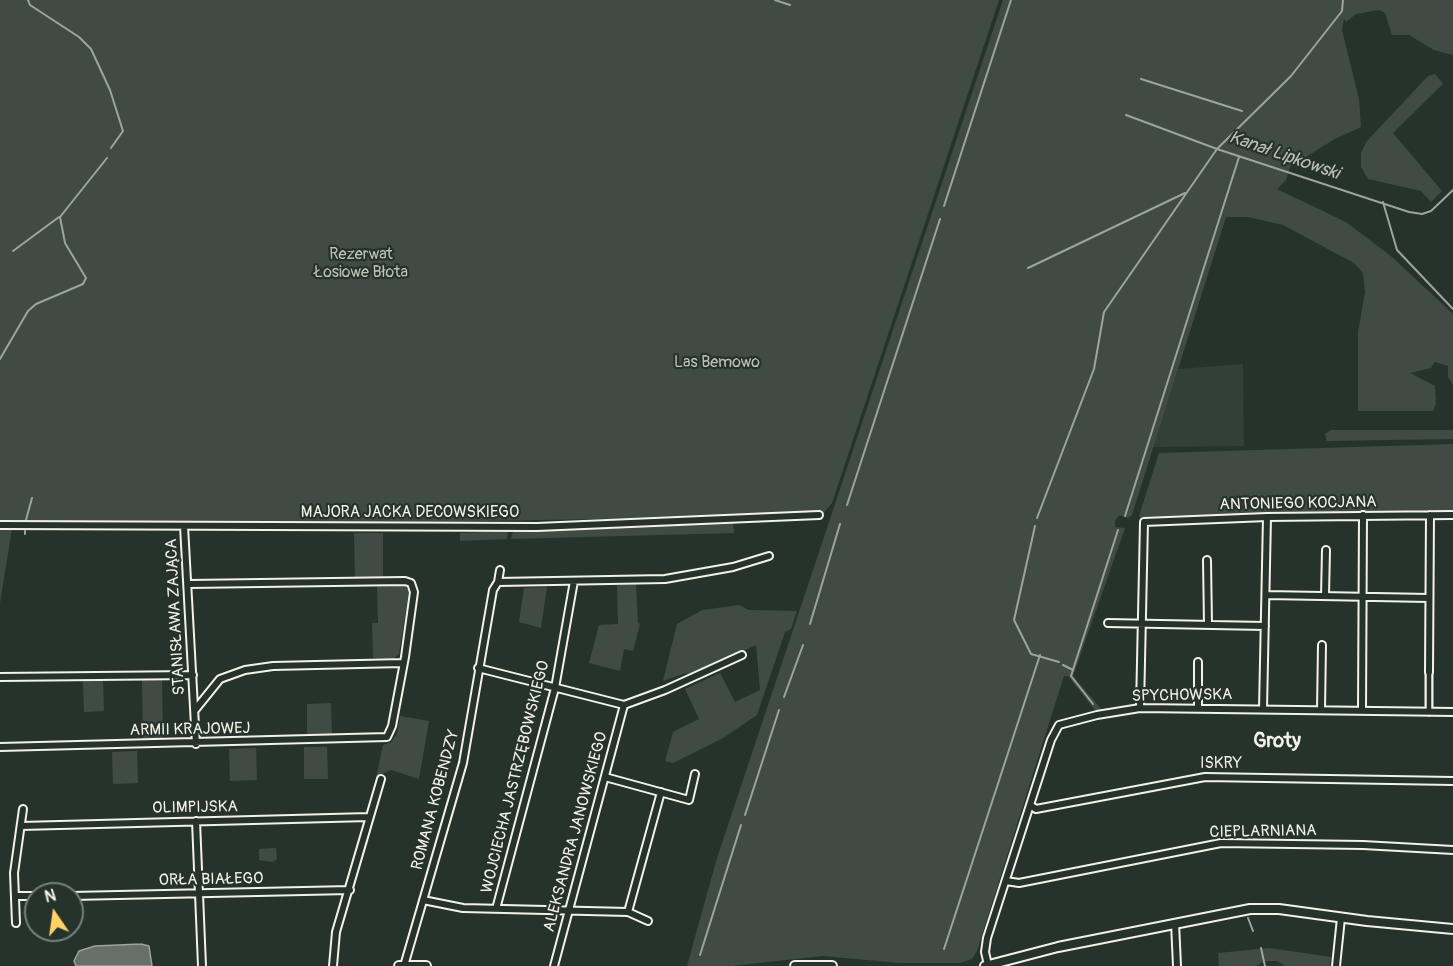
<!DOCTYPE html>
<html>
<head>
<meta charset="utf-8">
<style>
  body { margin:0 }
  #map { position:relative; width:1453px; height:966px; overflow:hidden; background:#26332d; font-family:Pangolin,sans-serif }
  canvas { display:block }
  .north { position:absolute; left:24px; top:882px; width:60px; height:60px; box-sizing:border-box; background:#26332d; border:2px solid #787f78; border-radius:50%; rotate:347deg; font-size:16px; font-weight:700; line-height:24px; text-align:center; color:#f4f1e8 }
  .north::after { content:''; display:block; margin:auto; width:21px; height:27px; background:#ffd166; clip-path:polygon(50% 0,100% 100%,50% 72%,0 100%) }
</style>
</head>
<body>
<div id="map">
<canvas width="1453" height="966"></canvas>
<div class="north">N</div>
</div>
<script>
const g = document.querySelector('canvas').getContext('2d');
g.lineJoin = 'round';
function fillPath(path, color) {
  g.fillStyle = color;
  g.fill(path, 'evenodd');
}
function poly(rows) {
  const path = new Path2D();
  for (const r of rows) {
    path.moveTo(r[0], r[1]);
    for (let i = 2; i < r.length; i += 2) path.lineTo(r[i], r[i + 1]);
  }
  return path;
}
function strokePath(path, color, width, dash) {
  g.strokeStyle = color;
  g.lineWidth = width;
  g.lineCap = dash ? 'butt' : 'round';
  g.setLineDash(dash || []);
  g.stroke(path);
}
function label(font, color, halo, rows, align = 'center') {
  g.font = font + ' Pangolin,sans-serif';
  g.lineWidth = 4.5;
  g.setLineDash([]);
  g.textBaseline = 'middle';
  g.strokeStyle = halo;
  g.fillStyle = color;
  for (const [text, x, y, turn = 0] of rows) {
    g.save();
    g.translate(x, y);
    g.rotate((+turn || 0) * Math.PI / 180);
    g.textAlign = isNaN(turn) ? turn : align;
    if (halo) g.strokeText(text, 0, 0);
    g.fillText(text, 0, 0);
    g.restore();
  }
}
fillPath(poly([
  [1243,364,1244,446,1153,447,1178,369]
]), '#333f39');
fillPath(poly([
  [0,0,999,0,832,503,822,515,429,522,13,522,0,603],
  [1003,0,1453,0,1453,55,1434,50,1409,35,1392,35,1385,13,1379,10,1356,14,1346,22,1344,19,1342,30,1359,99,1361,127,1333,140,1290,167,1286,180,1277,189,1346,222,1392,257,1453,314,1453,385,1448,377,1448,366,1435,362,1431,368,1410,373,1435,386,1436,403,1433,411,1358,411,1358,332,1365,292,1363,273,1354,263,1283,225,1248,217,1226,217,1132,515,1128,518,1119,515,1115,521,1115,527,1125,528,1073,676,1102,710,1095,710,1068,676,1064,676,977,951,972,959,960,963,899,963,823,956,731,966,687,966,717,858],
  [1435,74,1443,84,1393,133,1442,191,1431,202,1421,191,1368,179,1361,167,1361,153,1366,142,1428,76],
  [1331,430,1453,430,1453,439,1327,441,1325,434],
  [1453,444,1453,512,1269,514,1141,519,1139,516,1159,453],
  [733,522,734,533,511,539,513,531],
  [508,531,507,539,460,541,460,533],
  [354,533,383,533,383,577,355,577],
  [403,584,409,591,399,654,394,658,373,658,372,623,378,623,377,585],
  [636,584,638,623,640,624,633,651,624,649,620,671,589,663,599,625,618,624,617,585],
  [547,587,541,628,519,622,524,588],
  [739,605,749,610,797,611,791,629,785,632,757,715,723,738,673,763,665,761,673,732,699,719,685,689,720,673,735,702,760,690,756,645,689,676,686,673,663,681,677,624,702,610],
  [142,679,162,679,163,739,143,739],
  [83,680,103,680,104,711,84,712],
  [331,703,332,735,307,735,307,704],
  [400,716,429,721,419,779,391,770,376,777,383,745,391,742,397,734],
  [304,747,327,747,328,779,304,779],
  [256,748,257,780,230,781,229,749],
  [137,751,138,783,113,784,112,752],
  [276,848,277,859,273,862,259,860,259,849],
  [1269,948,1331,957,1330,966,1285,966,1277,961,1265,961,1256,966,1219,966,1218,953]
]), '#414b45');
const water = poly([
  [141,944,149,946,152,966,76,966,74,961,79,951,95,946,141,944]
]);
fillPath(water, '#676f68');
strokePath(water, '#9fa39b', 1.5);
strokePath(poly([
  [28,0,30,5,79,37,91,49,110,90,123,131,111,148],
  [775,0,790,5],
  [1141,79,1242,111],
  [1126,115,1217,149,1409,212,1422,214,1431,211,1453,190],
  [1383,202,1397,250,1453,309],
  [944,206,1011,0],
  [13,251,59,217],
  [1028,268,1185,193],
  [0,359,28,311,36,304,83,284,86,278,65,243,60,217,107,158],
  [847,505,940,219],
  [1125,516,1239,157],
  [1037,518,1094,369,1104,312,1217,149,1291,76,1342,11,1343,0],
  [26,520,32,498],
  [1035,526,1014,620,1031,654,1059,662],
  [25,534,25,531],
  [810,624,840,524],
  [1063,665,1073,670],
  [784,697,803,645],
  [1093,704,1071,676,1118,530],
  [745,815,779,710],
  [1248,918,1253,931],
  [1261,948,1265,966],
  [944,949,1040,655],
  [700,955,741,825]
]), '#9fa39b', 2);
const pedestrian = poly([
  [1429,712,1429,672]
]);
const minor = poly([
  [0,525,537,527,819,515],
  [184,526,196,744],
  [1207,560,1208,625],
  [498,582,665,579,733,567,769,556],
  [1267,595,1429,598],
  [1325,596,1326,550],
  [1108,623,1265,626],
  [478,668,624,705],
  [1429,672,1430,515],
  [0,677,193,675],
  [624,705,665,690,742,655],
  [1140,708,1144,522,1267,517,1453,515],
  [1198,708,1198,662],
  [1263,709,1267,517],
  [195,710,220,679,245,670,273,666,403,663],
  [1321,710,1322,645],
  [1362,711,1363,515],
  [0,747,387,737,392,726,405,657,414,592,411,583,405,581,189,584],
  [605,777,689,800,695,774],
  [1030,805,1036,809,1205,777,1453,781],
  [196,821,202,966],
  [21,826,369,817],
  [1006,881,1019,883,1221,843,1363,845,1453,850],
  [15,896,36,896],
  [72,896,350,890],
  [423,900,463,908,628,912,648,921],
  [496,909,555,688,574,581],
  [628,912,661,792],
  [16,923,14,873,23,809],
  [1175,923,1177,966],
  [988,965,985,952,987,938,1051,740,1059,725,1097,715,1140,708,1453,712],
  [333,966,336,932,381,779],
  [404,966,463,763,493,590,498,582,500,570],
  [554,966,624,705],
  [1336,966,1341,918]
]);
const tertiary = poly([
  [399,966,426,966],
  [795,966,832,966],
  [985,966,1058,947,1250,909,1279,909,1367,921,1453,929]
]);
strokePath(pedestrian, '#f4f1e8', 9);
strokePath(minor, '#f4f1e8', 10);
strokePath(tertiary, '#f4f1e8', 12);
strokePath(pedestrian, '#26332d', 4.5);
strokePath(minor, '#26332d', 6);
strokePath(tertiary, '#26332d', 8);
label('16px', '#bebfb7', '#26332d', [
  ["Rezerwat",361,255],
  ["Łosiowe Błota",361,273],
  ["Las Bemowo",717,363]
]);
label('16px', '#f4f1e8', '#26332d', [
  ["ANTONIEGO KOCJANA",1298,504,-1],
  ["MAJORA JACKA DECOWSKIEGO",410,513],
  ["STANISŁAWA ZAJĄCA",176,617,-93],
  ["SPYCHOWSKA",1182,696,-1],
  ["ARMII KRAJOWEJ",190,730,-1],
  ["ISKRY",1221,764],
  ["WOJCIECHA JASTRZĘBOWSKIEGO",516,777,-76],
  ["ROMANA KOBENDZY",436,800,-75],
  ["OLIMPIJSKA",195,808,-1],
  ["ALEKSANDRA JANOWSKIEGO",576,832,-75],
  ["CIEPLARNIANA",1263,832,-1],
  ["ORŁA BIAŁEGO",211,880,-1]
]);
label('italic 18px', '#bcbdb5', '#26332d', [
  ["Kanał Lipkowski",1284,156,19]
]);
label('bold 20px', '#f4f1e8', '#26332d', [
  ["Groty",1277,742]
]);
</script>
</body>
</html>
